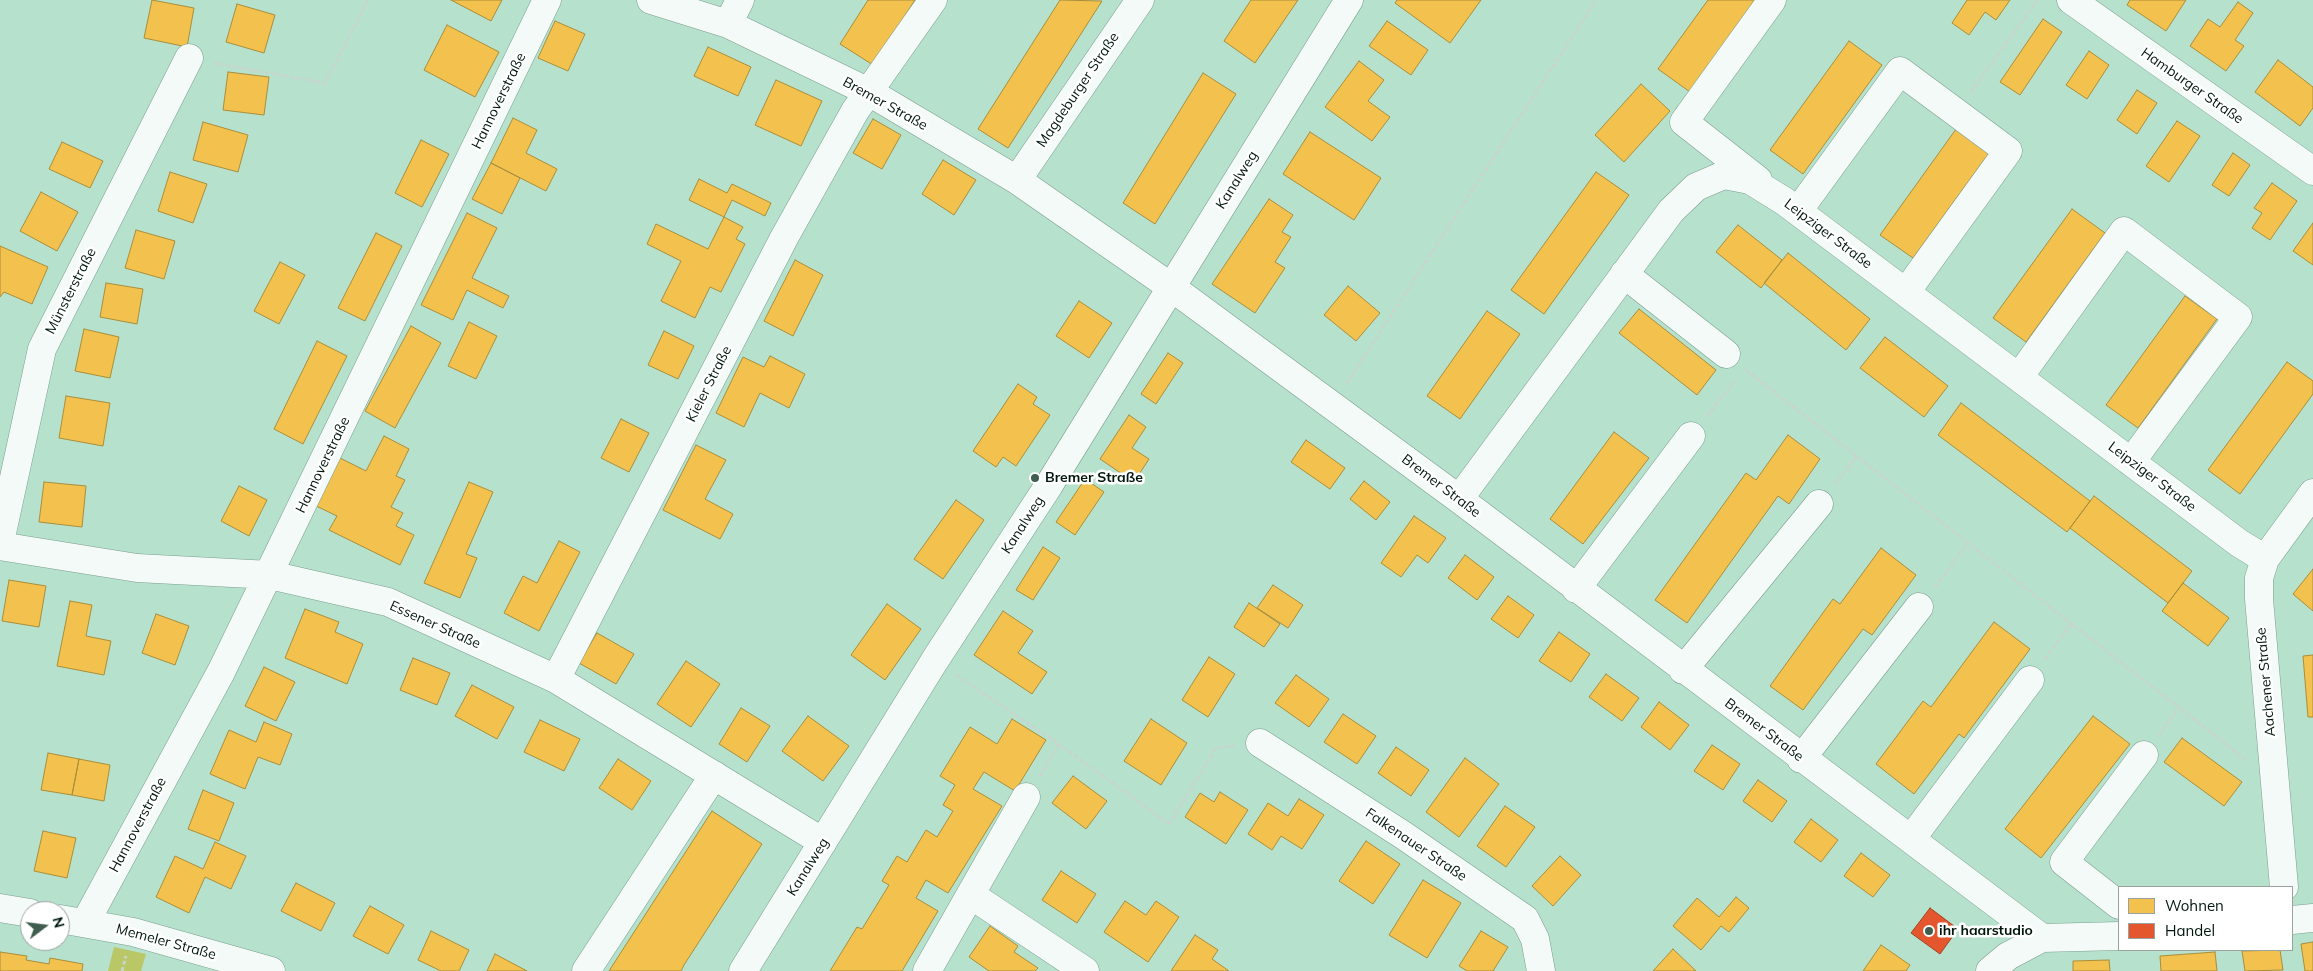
<!DOCTYPE html>
<html>
<head>
<meta charset="utf-8">
<style>
  body { margin:0 }
  #map { position:relative; width:2313px; height:971px; overflow:hidden; background:#b5e1cd; font-family:Mulish,sans-serif }
  canvas { display:block }
  .legend { position:absolute; left:2118px; top:886px; width:175px; height:65px; box-sizing:border-box; background:#fff; border:1px solid #99a29e; margin:0; padding:6px 9px; list-style:none; font-size:15px; color:#01170d }
  .legend li { display:flex; align-items:center; gap:10px; height:25px }
  .legend b { width:25px; border:1px solid #99a29e }
  .north { position:absolute; left:20px; top:901px; width:50px; height:50px; box-sizing:border-box; background:#fff; border:1px solid #99a29e; border-radius:50%; rotate:75deg; font-size:14px; font-weight:700; line-height:20px; text-align:center; color:#01170d }
  .north::after { content:''; display:block; margin:auto; width:18px; height:22px; background:#405e50; clip-path:polygon(50% 0,100% 100%,50% 72%,0 100%) }
</style>
</head>
<body>
<div id="map">
<canvas width="2313" height="971"></canvas>
<ul class="legend">
<li><b style="height:14px;background:#f2c14e"></b>Wohnen</li>
<li><b style="height:14px;background:#e4572e"></b>Handel</li>
</ul>
<div class="north">N</div>
</div>
<script>
const g = document.querySelector('canvas').getContext('2d');
g.lineJoin = 'round';
function fillPath(path, color) {
  g.fillStyle = color;
  g.fill(path, 'evenodd');
}
function poly(rows) {
  const path = new Path2D();
  for (const r of rows) {
    path.moveTo(r[0], r[1]);
    for (let i = 2; i < r.length; i += 2) path.lineTo(r[i], r[i + 1]);
  }
  return path;
}
function strokePath(path, color, width, dash) {
  g.strokeStyle = color;
  g.lineWidth = width;
  g.lineCap = dash ? 'butt' : 'round';
  g.setLineDash(dash || []);
  g.stroke(path);
}
function label(font, color, halo, rows, align = 'center') {
  g.font = font + ' Mulish,sans-serif';
  g.lineWidth = 5;
  g.setLineDash([]);
  g.textBaseline = 'middle';
  g.strokeStyle = halo;
  g.fillStyle = color;
  for (const [text, x, y, turn = 0] of rows) {
    g.save();
    g.translate(x, y);
    g.rotate((+turn || 0) * Math.PI / 180);
    g.textAlign = isNaN(turn) ? turn : align;
    if (halo) g.strokeText(text, 0, 0);
    g.fillText(text, 0, 0);
    g.restore();
  }
}
fillPath(poly([
  [114,947,146,954,141,971,108,971]
]), '#bac767');
const homes = poly([
  [152,0,194,8,187,47,144,38,152,0],
  [451,0,502,0,491,21,451,0],
  [868,0,915,0,873,65,840,44,868,0],
  [1060,0,1102,1,1008,148,978,129,1060,0],
  [1251,0,1298,0,1255,63,1224,41,1251,0],
  [1397,0,1481,0,1450,43,1395,3,1397,0],
  [1708,0,1757,0,1690,92,1658,69,1708,0],
  [1967,0,2010,0,1996,20,1985,12,1969,35,1952,23,1967,0],
  [2130,0,2186,0,2166,31,2127,5,2130,0],
  [2238,2,2253,13,2235,40,2244,46,2226,71,2190,46,2208,19,2220,27,2238,2],
  [237,4,275,15,264,53,226,42,237,4],
  [2043,19,2062,32,2020,95,2000,82,2043,19],
  [555,21,585,34,568,71,538,58,555,21],
  [1387,21,1428,50,1411,75,1369,46,1387,21],
  [447,25,499,52,475,97,424,70,447,25],
  [1849,41,1882,65,1803,174,1770,150,1849,41],
  [708,47,751,67,738,96,694,76,708,47],
  [2089,51,2109,65,2087,99,2066,85,2089,51],
  [2278,60,2313,87,2313,108,2300,126,2255,92,2278,60],
  [1359,61,1384,80,1368,101,1390,117,1372,141,1325,107,1359,61],
  [228,72,269,77,264,115,223,110,228,72],
  [1203,73,1236,94,1155,224,1123,203,1203,73],
  [776,80,822,101,801,146,755,125,776,80],
  [1641,84,1670,111,1624,162,1595,135,1641,84],
  [2137,90,2157,103,2137,134,2117,120,2137,90],
  [513,118,537,130,526,153,557,169,546,191,491,163,513,118],
  [873,119,901,135,882,169,853,153,873,119],
  [2177,121,2200,136,2169,182,2146,166,2177,121],
  [203,122,248,135,238,172,193,160,203,122],
  [1959,125,1992,149,1913,258,1880,235,1959,125],
  [1310,132,1381,178,1354,220,1283,174,1310,132],
  [421,140,449,154,422,207,395,193,421,140],
  [62,142,103,161,90,188,49,169,62,142],
  [2233,153,2250,165,2229,196,2212,185,2233,153],
  [943,160,976,180,954,215,922,194,943,160],
  [491,163,520,178,502,214,472,199,491,163],
  [170,172,207,184,193,223,158,211,170,172],
  [1596,172,1629,195,1544,314,1511,290,1596,172],
  [699,179,727,193,732,184,771,203,765,216,732,200,724,217,689,200,699,179],
  [2272,183,2297,201,2270,240,2252,228,2262,213,2254,208,2272,183],
  [41,192,78,212,57,251,20,231,41,192],
  [1269,199,1293,215,1282,232,1291,237,1275,262,1285,268,1255,313,1212,284,1269,199],
  [2072,209,2105,233,2026,342,1993,318,2072,209],
  [467,213,497,228,472,278,509,296,503,308,467,290,453,320,421,305,467,213],
  [724,217,743,227,736,239,745,244,721,292,710,287,695,318,661,301,681,261,647,244,656,224,708,249,724,217],
  [2313,223,2313,265,2293,251,2313,223],
  [1738,225,1782,260,1761,288,1716,252,1738,225],
  [136,230,175,241,164,279,125,268,136,230],
  [376,233,402,246,365,321,338,308,376,233],
  [0,246,48,267,32,304,4,292,0,297,0,246],
  [1788,253,1870,319,1846,350,1764,283,1788,253],
  [795,260,823,275,793,336,764,321,795,260],
  [280,262,305,275,279,324,254,311,280,262],
  [106,283,143,289,137,324,100,317,106,283],
  [1348,286,1380,313,1356,341,1324,315,1348,286],
  [2185,296,2217,319,2138,428,2106,405,2185,296],
  [1079,301,1112,323,1089,358,1056,336,1079,301],
  [1639,309,1716,370,1697,395,1619,333,1639,309],
  [1487,311,1520,334,1460,419,1427,396,1487,311],
  [469,322,497,336,476,379,448,366,469,322],
  [411,326,441,343,395,428,365,411,411,326],
  [84,329,119,337,110,378,75,371,84,329],
  [664,331,694,346,678,379,648,365,664,331],
  [1885,337,1948,386,1924,417,1860,368,1885,337],
  [317,341,347,356,303,444,274,429,317,341],
  [1168,353,1183,363,1156,404,1141,394,1168,353],
  [770,356,805,374,789,408,760,393,744,427,716,413,743,357,764,367,770,356],
  [2287,362,2313,381,2313,394,2240,494,2208,470,2287,362],
  [1018,384,1037,397,1033,404,1050,415,1016,466,1003,457,996,467,973,451,1018,384],
  [66,396,110,403,103,446,59,438,66,396],
  [1961,403,2090,501,2067,532,1938,435,1961,403],
  [1129,415,1146,427,1132,448,1149,459,1134,482,1100,459,1129,415],
  [621,419,649,433,629,472,601,458,621,419],
  [1614,432,1649,458,1583,544,1550,519,1614,432],
  [1788,435,1820,459,1789,504,1778,496,1687,623,1655,600,1746,473,1756,480,1788,435],
  [384,436,409,449,396,476,405,480,391,507,403,513,396,526,414,535,400,565,329,530,337,516,312,504,336,456,366,471,384,436],
  [1306,440,1345,468,1330,489,1291,462,1306,440],
  [696,445,726,460,705,499,733,514,720,539,663,510,696,445],
  [1085,479,1104,492,1075,535,1056,522,1085,479],
  [1364,481,1390,502,1376,520,1350,499,1364,481],
  [44,482,86,486,82,527,39,522,44,482],
  [469,482,493,492,466,554,477,558,460,598,424,583,469,482],
  [239,486,267,500,249,536,221,521,239,486],
  [2094,496,2192,571,2168,603,2070,528,2094,496],
  [956,500,984,520,943,579,914,559,956,500],
  [1414,516,1446,538,1428,563,1417,555,1401,577,1381,563,1414,516],
  [559,541,580,552,539,631,504,613,523,576,537,583,559,541],
  [1043,547,1060,558,1033,600,1016,590,1043,547],
  [1881,548,1916,575,1872,635,1863,629,1803,710,1770,686,1833,599,1840,604,1881,548],
  [1465,555,1494,577,1477,600,1448,578,1465,555],
  [2313,569,2313,611,2293,594,2313,569],
  [9,580,46,586,39,627,2,621,9,580],
  [2183,583,2229,618,2208,646,2162,611,2183,583],
  [1273,585,1303,605,1288,628,1257,608,1273,585],
  [1508,596,1534,615,1518,638,1491,619,1508,596],
  [70,601,92,605,86,636,111,641,104,675,57,666,70,601],
  [1249,603,1280,624,1264,647,1234,627,1249,603],
  [887,604,921,629,885,680,851,655,887,604],
  [305,609,339,622,335,632,363,644,347,684,285,658,305,609],
  [1003,611,1033,631,1018,653,1047,672,1032,694,974,655,1003,611],
  [156,614,189,626,175,665,142,653,156,614],
  [1994,622,2030,649,1964,738,1959,734,1914,794,1876,764,1923,701,1931,707,1994,622],
  [1559,632,1590,654,1571,682,1539,661,1559,632],
  [597,633,634,654,616,684,579,663,597,633],
  [2313,655,2313,717,2308,717,2303,656,2313,655],
  [1209,657,1235,674,1208,717,1182,700,1209,657],
  [413,658,450,673,437,705,400,690,413,658],
  [686,661,720,684,691,727,657,704,686,661],
  [264,667,295,682,276,721,245,706,264,667],
  [1606,674,1639,698,1622,721,1589,697,1606,674],
  [1296,675,1329,699,1309,727,1275,703,1296,675],
  [472,685,514,707,497,739,455,716,472,685],
  [1659,702,1689,725,1670,750,1641,727,1659,702],
  [741,708,770,726,747,762,719,744,741,708],
  [1343,714,1376,736,1357,764,1324,742,1343,714],
  [808,716,849,746,823,781,782,751,808,716],
  [2093,716,2130,744,2041,858,2005,829,2093,716],
  [1012,719,1046,740,1015,791,984,772,973,789,1002,806,948,893,926,880,916,898,938,911,902,971,830,971,857,927,862,929,889,885,882,881,897,856,907,862,926,830,937,837,953,811,943,805,955,785,940,776,970,727,997,744,1012,719],
  [1151,719,1187,743,1161,785,1124,761,1151,719],
  [540,720,580,739,564,771,524,752,540,720],
  [264,722,292,734,280,765,258,757,245,789,210,774,229,730,256,742,264,722],
  [2182,738,2242,782,2224,806,2164,762,2182,738],
  [1712,745,1740,764,1723,790,1694,771,1712,745],
  [1396,747,1429,770,1411,796,1378,773,1396,747],
  [48,753,79,759,72,795,41,790,48,753],
  [1465,758,1499,784,1459,837,1426,812,1465,758],
  [79,759,110,765,104,801,72,795,79,759],
  [618,759,651,781,632,810,599,788,618,759],
  [1073,776,1107,801,1086,829,1052,803,1073,776],
  [1758,780,1787,801,1772,822,1743,801,1758,780],
  [203,790,234,803,219,841,188,829,203,790],
  [1220,792,1248,810,1226,844,1185,817,1200,793,1214,802,1220,792],
  [1299,799,1324,815,1302,849,1281,836,1272,850,1248,834,1268,803,1288,816,1299,799],
  [1505,806,1535,827,1506,867,1477,846,1505,806],
  [712,811,762,844,684,965,681,971,609,971,712,811],
  [1811,819,1838,840,1821,862,1794,842,1811,819],
  [43,831,76,838,67,878,34,871,43,831],
  [1366,841,1400,864,1373,904,1339,881,1366,841],
  [215,842,246,856,231,889,205,877,189,913,156,897,175,856,203,869,215,842],
  [1861,853,1890,875,1873,897,1844,876,1861,853],
  [1560,856,1581,875,1553,906,1532,886,1560,856],
  [1061,871,1096,894,1077,923,1042,900,1061,871],
  [1423,880,1461,903,1427,958,1389,935,1423,880],
  [296,883,335,903,321,931,281,911,296,883],
  [1736,897,1749,908,1729,932,1721,926,1701,950,1673,926,1697,898,1719,917,1736,897],
  [1125,901,1146,915,1156,901,1179,917,1148,962,1104,932,1125,901],
  [370,906,404,925,388,954,353,936,370,906],
  [990,926,1018,946,1014,952,1038,968,1035,971,989,971,969,957,990,926],
  [431,931,469,950,459,971,441,971,418,960,431,931],
  [1481,931,1508,947,1493,971,1467,971,1459,966,1481,931],
  [1195,935,1218,950,1212,959,1229,971,1171,971,1195,935],
  [2313,942,2313,971,2305,971,2301,944,2313,942],
  [1881,945,1910,965,1906,971,1863,971,1881,945],
  [1673,949,1696,971,1653,971,1673,949],
  [2280,950,2283,970,2245,971,2242,951,2280,950],
  [0,952,27,956,26,960,49,964,50,958,83,964,82,971,0,971,0,952],
  [2215,952,2217,971,2161,971,2160,956,2215,952],
  [495,954,527,971,487,971,495,954],
  [2109,960,2110,971,2073,971,2073,961,2109,960]
]);
fillPath(homes, '#f2c14e');
strokePath(homes, '#aa8e3a', 1);
const shops = poly([
  [1930,908,1958,929,1940,954,1911,933,1930,908]
]);
fillPath(shops, '#e4572e');
strokePath(shops, '#a04424', 1);
const minor = poly([
  [651,0,728,24,869,92,1017,180,1171,287,1459,499,2042,938],
  [2071,0,2313,171],
  [728,24,740,0],
  [1017,180,1140,0],
  [1758,180,1684,122,1772,0],
  [1798,211,1900,71,2008,151,1906,292],
  [1624,274,1726,354],
  [2019,377,2124,231,2238,317,2131,462],
  [1459,499,1671,211,1696,187,1724,175,1750,180,1784,201,2239,543,2265,559],
  [0,542,42,349,189,58],
  [0,546,137,568,270,575,388,602,556,679,823,842],
  [1576,589,1691,436],
  [1683,670,1819,504],
  [556,679,784,238,855,111,933,0],
  [1260,743,1403,835,1525,919,1535,939,1541,971],
  [1801,759,1919,607],
  [1911,839,2030,680],
  [2284,887,2259,599,2259,578,2265,559,2313,493],
  [971,895,1085,971],
  [2119,905,2064,862,2144,755],
  [0,908,30,913],
  [60,919,133,932,271,971],
  [2292,920,2313,918],
  [85,923,221,672,547,0],
  [586,971,714,775],
  [743,971,935,660,1049,485,1349,0],
  [927,971,1026,797],
  [1990,971,2008,956,2042,938,2119,936]
]);
strokePath(minor, '#7b9e8f', 29);
strokePath(poly([
  [214,63,325,83,368,0],
  [1971,92,2037,0],
  [1746,370,2246,760],
  [1347,383,1596,0],
  [1707,416,1736,380],
  [1835,484,1857,456],
  [1935,587,1968,543],
  [2045,659,2071,624],
  [956,675,1059,744,1169,824,1216,748,1235,746],
  [2159,735,2179,707],
  [1040,776,1059,744],
  [122,971,126,956]
]), '#c8d5cf', 3, [4, 2.5]);
strokePath(minor, '#f4faf8', 28);
for (const [x, y, r, color] of [
  [1035,478,5,"#405e50"],
  [1929,931,5,"#405e50"]
]) {
  const dot = new Path2D();
  dot.arc(x, y, r, 0, 2 * Math.PI);
  g.fillStyle = color;
  g.fill(dot);
  strokePath(dot, '#fff', 2);
}
label('14px', '#01170d', '#fff', [
  ["Hamburger Straße",2192,86,35],
  ["Magdeburger Straße",1078,90,-56],
  ["Hannoverstraße",499,101,-64],
  ["Bremer Straße",885,104,29],
  ["Kanalweg",1237,180,-58],
  ["Leipziger Straße",1828,234,37],
  ["Münsterstraße",71,291,-63],
  ["Kieler Straße",709,384,-63],
  ["Hannoverstraße",323,465,-64],
  ["Leipziger Straße",2152,477,37],
  ["Bremer Straße",1441,486,37],
  ["Kanalweg",1023,525,-57],
  ["Essener Straße",435,625,24],
  ["Aachener Straße",2266,682,-95],
  ["Bremer Straße",1764,730,37],
  ["Hannoverstraße",138,825,-62],
  ["Falkenauer Straße",1416,845,34],
  ["Kanalweg",808,867,-58],
  ["Memeler Straße",166,942,15]
]);
label('bold 14px', '#01170d', '#fff', [
  ["Bremer Straße",1045,478],
  ["ihr haarstudio",1939,931]
], 'left');
</script>
</body>
</html>
